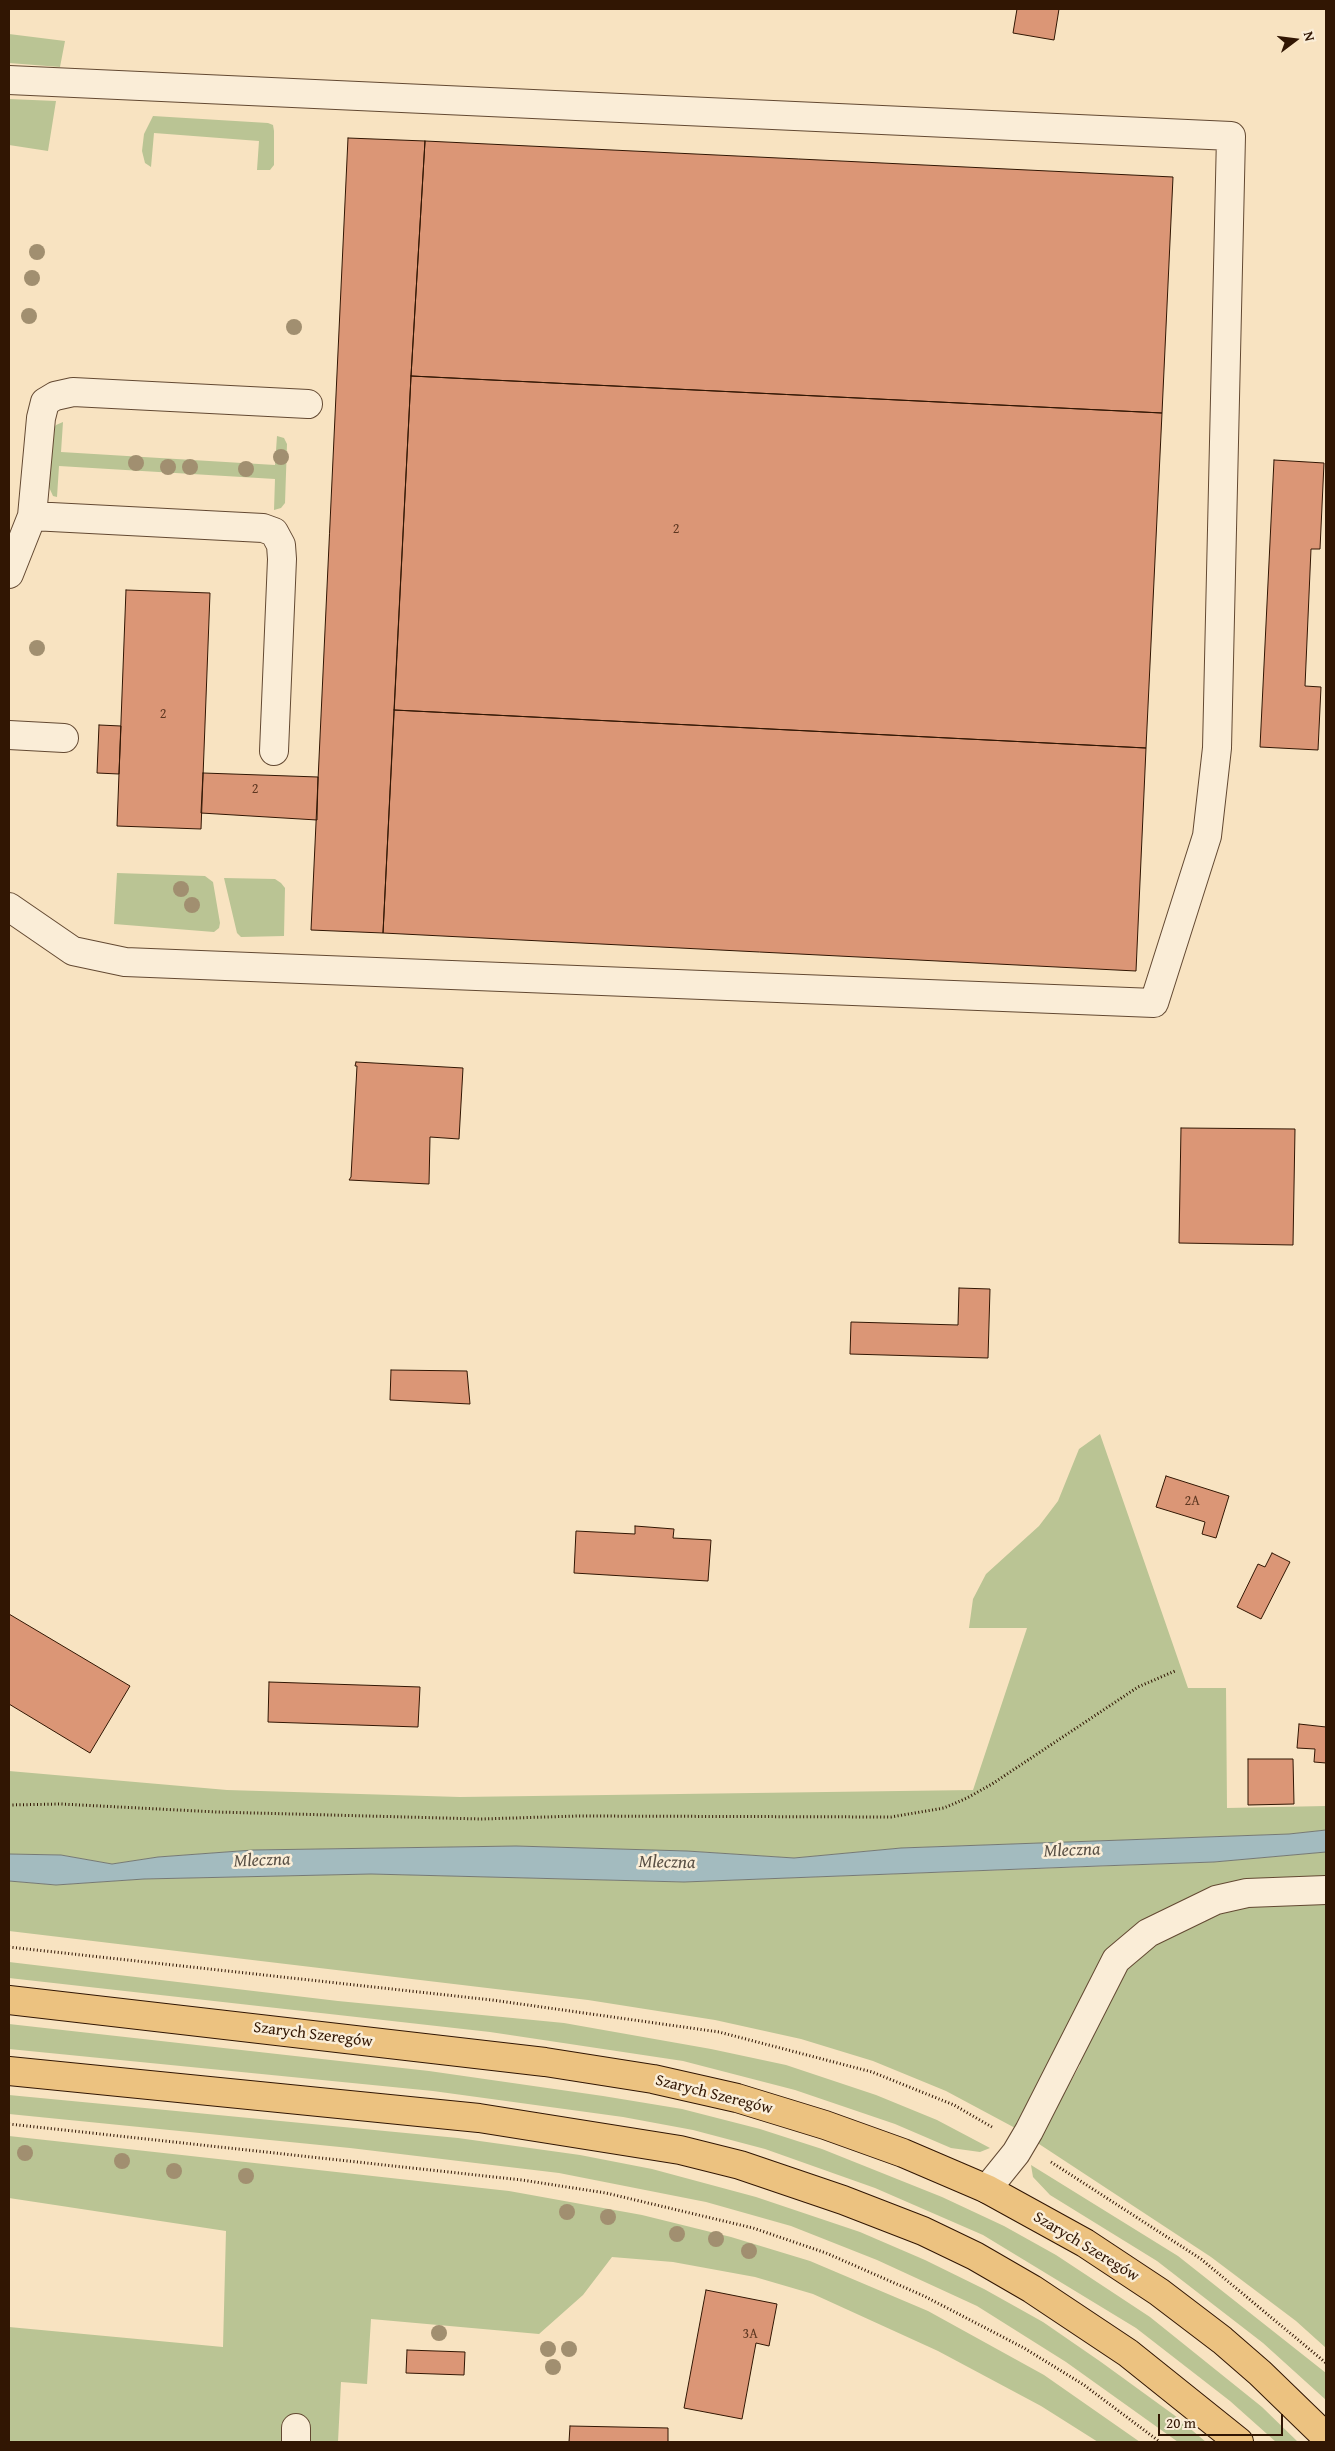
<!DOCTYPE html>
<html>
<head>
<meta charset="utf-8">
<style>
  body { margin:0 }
  #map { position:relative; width:1335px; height:2451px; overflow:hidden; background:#f8e3c1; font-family:"Gentium Book Plus",serif }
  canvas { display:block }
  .frame { position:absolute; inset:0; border:10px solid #311603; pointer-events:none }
  .north { position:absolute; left:1270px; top:15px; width:50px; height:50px; -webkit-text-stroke:4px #faedd7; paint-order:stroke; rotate:75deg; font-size:14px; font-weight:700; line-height:20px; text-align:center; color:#311603 }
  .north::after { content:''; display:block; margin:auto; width:18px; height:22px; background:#311603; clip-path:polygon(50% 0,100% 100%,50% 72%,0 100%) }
  .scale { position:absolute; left:1158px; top:2414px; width:125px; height:22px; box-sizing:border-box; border:2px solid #311603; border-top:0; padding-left:6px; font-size:15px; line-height:18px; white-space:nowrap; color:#311603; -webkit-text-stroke:4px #faedd7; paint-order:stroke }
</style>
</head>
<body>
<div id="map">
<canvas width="1335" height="2451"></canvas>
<div class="frame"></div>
<div class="north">N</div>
<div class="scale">20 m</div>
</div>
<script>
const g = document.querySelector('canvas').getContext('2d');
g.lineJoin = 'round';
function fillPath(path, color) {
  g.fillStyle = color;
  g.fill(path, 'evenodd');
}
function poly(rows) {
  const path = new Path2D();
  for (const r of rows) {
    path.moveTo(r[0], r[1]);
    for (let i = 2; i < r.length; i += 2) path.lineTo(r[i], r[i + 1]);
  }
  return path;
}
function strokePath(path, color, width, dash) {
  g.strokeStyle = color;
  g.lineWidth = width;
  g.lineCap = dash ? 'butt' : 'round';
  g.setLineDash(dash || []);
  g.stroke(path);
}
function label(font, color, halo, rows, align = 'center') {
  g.font = font + ' "Gentium Book Plus",serif';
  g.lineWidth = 5;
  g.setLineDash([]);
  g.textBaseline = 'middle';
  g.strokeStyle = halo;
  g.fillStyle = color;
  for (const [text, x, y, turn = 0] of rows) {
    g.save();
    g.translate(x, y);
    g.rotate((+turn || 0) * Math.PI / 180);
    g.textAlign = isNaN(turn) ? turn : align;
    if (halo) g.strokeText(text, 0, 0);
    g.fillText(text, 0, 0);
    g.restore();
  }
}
fillPath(poly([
  [9,34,65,41,60,67,9,63],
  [9,99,56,101,48,151,9,145],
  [153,116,268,123,273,125,274,131,274,165,270,170,257,170,259,141,154,133,151,167,145,163,142,151,144,134],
  [63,422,61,452,275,465,277,436,284,438,287,444,285,503,281,508,274,510,275,479,59,466,57,497,53,496,48,485,53,430,56,425],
  [117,873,205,876,213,882,220,923,219,928,214,932,114,924],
  [224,878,275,879,281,883,285,888,284,936,241,937,237,933],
  [1100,1434,1188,1688,1226,1688,1227,1808,1326,1806,1326,1830,1289,1834,901,1848,794,1858,687,1851,516,1846,253,1850,158,1857,112,1864,61,1855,9,1854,9,1771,227,1790,460,1797,973,1790,1027,1628,969,1628,973,1599,986,1574,1039,1526,1058,1501,1079,1449],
  [1326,1852,1326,2348,1296,2321,1211,2257,1036,2142,1080,2065,1065,2038,1017,2129,946,2091,873,2061,801,2039,715,2020,588,2000,9,1931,9,1881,56,1885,144,1879,371,1874,684,1882,1214,1862],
  [9,1962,338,2001,564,2023,711,2049,786,2065,876,2095,937,2120,990,2148,980,2152,951,2148,895,2124,795,2090,683,2061,490,2032,9,1978],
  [9,2024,429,2071,603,2096,682,2109,760,2129,822,2149,942,2197,1004,2226,1056,2255,1150,2317,1262,2407,1298,2442,1276,2442,1230,2401,1136,2328,983,2235,875,2188,765,2149,693,2130,623,2117,433,2091,9,2049],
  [9,2095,458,2138,580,2155,652,2169,756,2197,860,2232,925,2260,984,2289,1043,2322,1101,2362,1174,2415,1206,2442,1178,2442,1066,2362,977,2306,877,2260,791,2226,706,2202,559,2173,350,2148,9,2114],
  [9,2136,509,2191,642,2215,731,2237,810,2261,928,2311,1044,2375,1140,2442,1098,2442,1041,2406,938,2351,813,2294,755,2277,673,2262,612,2257,583,2295,539,2334,371,2319,367,2384,341,2382,338,2442,310,2442,311,2429,288,2428,287,2442,9,2442,9,2327,223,2347,226,2231,9,2198],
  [1031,2165,1178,2256,1326,2373,1326,2400,1263,2343,1157,2261,1050,2195,1033,2177]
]), '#bac494');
const water = poly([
  [1326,1830,1326,1852,1214,1862,1100,1866,684,1882,371,1874,144,1879,56,1885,9,1881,9,1854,61,1855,112,1864,158,1857,253,1850,516,1846,687,1851,794,1858,901,1848,1289,1834,1326,1830]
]);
fillPath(water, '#a3bbbf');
strokePath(water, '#757974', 1);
const building = poly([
  [1017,9,1059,9,1054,40,1013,33,1017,9],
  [348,138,425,141,411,376,383,933,311,930,348,138],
  [425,141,1173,177,1162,413,411,376,425,141],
  [411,376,1162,413,1146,748,394,710,411,376],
  [1274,460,1324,463,1320,549,1311,549,1305,686,1321,687,1318,750,1260,747,1274,460],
  [126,590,210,593,201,829,117,826,126,590],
  [394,710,1146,748,1136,971,383,933,394,710],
  [99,725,121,726,119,774,97,773,99,725],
  [203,773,318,777,317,820,201,813,203,773],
  [356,1062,463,1068,459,1139,430,1137,429,1184,349,1180,351,1177,357,1066,355,1066,356,1062],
  [1181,1128,1295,1129,1293,1245,1179,1243,1181,1128],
  [959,1288,990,1289,988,1358,850,1354,851,1322,958,1325,959,1288],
  [391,1370,467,1371,470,1404,390,1400,391,1370],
  [1166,1476,1229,1496,1216,1538,1202,1534,1205,1522,1156,1507,1166,1476],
  [635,1526,674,1529,673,1538,711,1540,708,1581,574,1573,576,1531,635,1534,635,1526],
  [1272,1553,1290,1562,1261,1619,1237,1607,1258,1564,1265,1567,1272,1553],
  [9,1614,130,1686,90,1753,9,1704,9,1614],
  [269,1682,420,1687,418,1727,268,1722,269,1682],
  [1299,1724,1326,1727,1326,1763,1314,1762,1315,1749,1297,1748,1299,1724],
  [1248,1759,1293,1759,1294,1804,1248,1805,1248,1759],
  [706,2290,777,2304,769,2346,756,2343,742,2419,684,2408,706,2290],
  [407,2350,465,2352,464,2375,406,2373,407,2350],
  [570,2426,668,2428,668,2442,569,2442,570,2426]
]);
fillPath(building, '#db9676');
strokePath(building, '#311603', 1);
const minor = poly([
  [9,80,1231,136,1217,748,1207,836,1154,1003,125,962,73,951,9,907],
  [32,516,41,418,45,402,55,396,73,392,308,404],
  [9,574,32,516,263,528,274,532,281,545,282,559,274,751],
  [9,735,64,738],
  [987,2189,1016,2153,1029,2131,1116,1960,1148,1933,1216,1900,1247,1893,1326,1890],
  [296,2442,296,2428]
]);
const major = poly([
  [9,2000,545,2062,653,2079,737,2098,825,2125,903,2153,987,2189,1085,2243,1159,2292,1222,2340,1260,2373,1326,2437],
  [9,2071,479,2118,680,2150,740,2165,843,2200,923,2231,975,2256,1032,2289,1128,2353,1239,2442]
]);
strokePath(minor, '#634932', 30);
strokePath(major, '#311603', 30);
strokePath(poly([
  [9,1805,61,1804,217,1812,481,1819,578,1816,891,1817,944,1808,967,1798,992,1784,1138,1687,1175,1671],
  [9,1947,492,2000,719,2032,872,2072,954,2105,992,2127],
  [9,2124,522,2180,606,2193,753,2228,826,2253,924,2296,1024,2348,1084,2385,1160,2442],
  [1051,2162,1201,2259,1326,2363]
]), '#311603', 3, [1, 2.5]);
strokePath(minor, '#faedd7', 28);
strokePath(major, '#ecc280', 28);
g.fillStyle = '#a18f70';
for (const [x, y] of [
  [37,252],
  [32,278],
  [29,316],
  [294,327],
  [281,457],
  [136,463],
  [168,467],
  [190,467],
  [246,469],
  [37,648],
  [181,889],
  [192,905],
  [25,2153],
  [122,2161],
  [174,2171],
  [246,2176],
  [567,2212],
  [608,2217],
  [677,2234],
  [716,2239],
  [749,2251],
  [439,2333],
  [548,2349],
  [569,2349],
  [553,2367]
]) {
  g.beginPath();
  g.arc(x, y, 8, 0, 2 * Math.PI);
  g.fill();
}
label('14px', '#5c3620', null, [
  ["2",676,529],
  ["2",163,714],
  ["2",255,789],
  ["2A",1192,1501],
  ["3A",750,2334]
]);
label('16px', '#311603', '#faedd7', [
  ["Szarych Szeregów",313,2035,7],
  ["Szarych Szeregów",714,2095,14],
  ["Szarych Szeregów",1086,2247,31]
]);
label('italic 18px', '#595045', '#faedd7', [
  ["Mleczna",1072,1851,-2],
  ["Mleczna",262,1861,-2],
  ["Mleczna",667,1863,1]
]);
</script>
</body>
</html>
